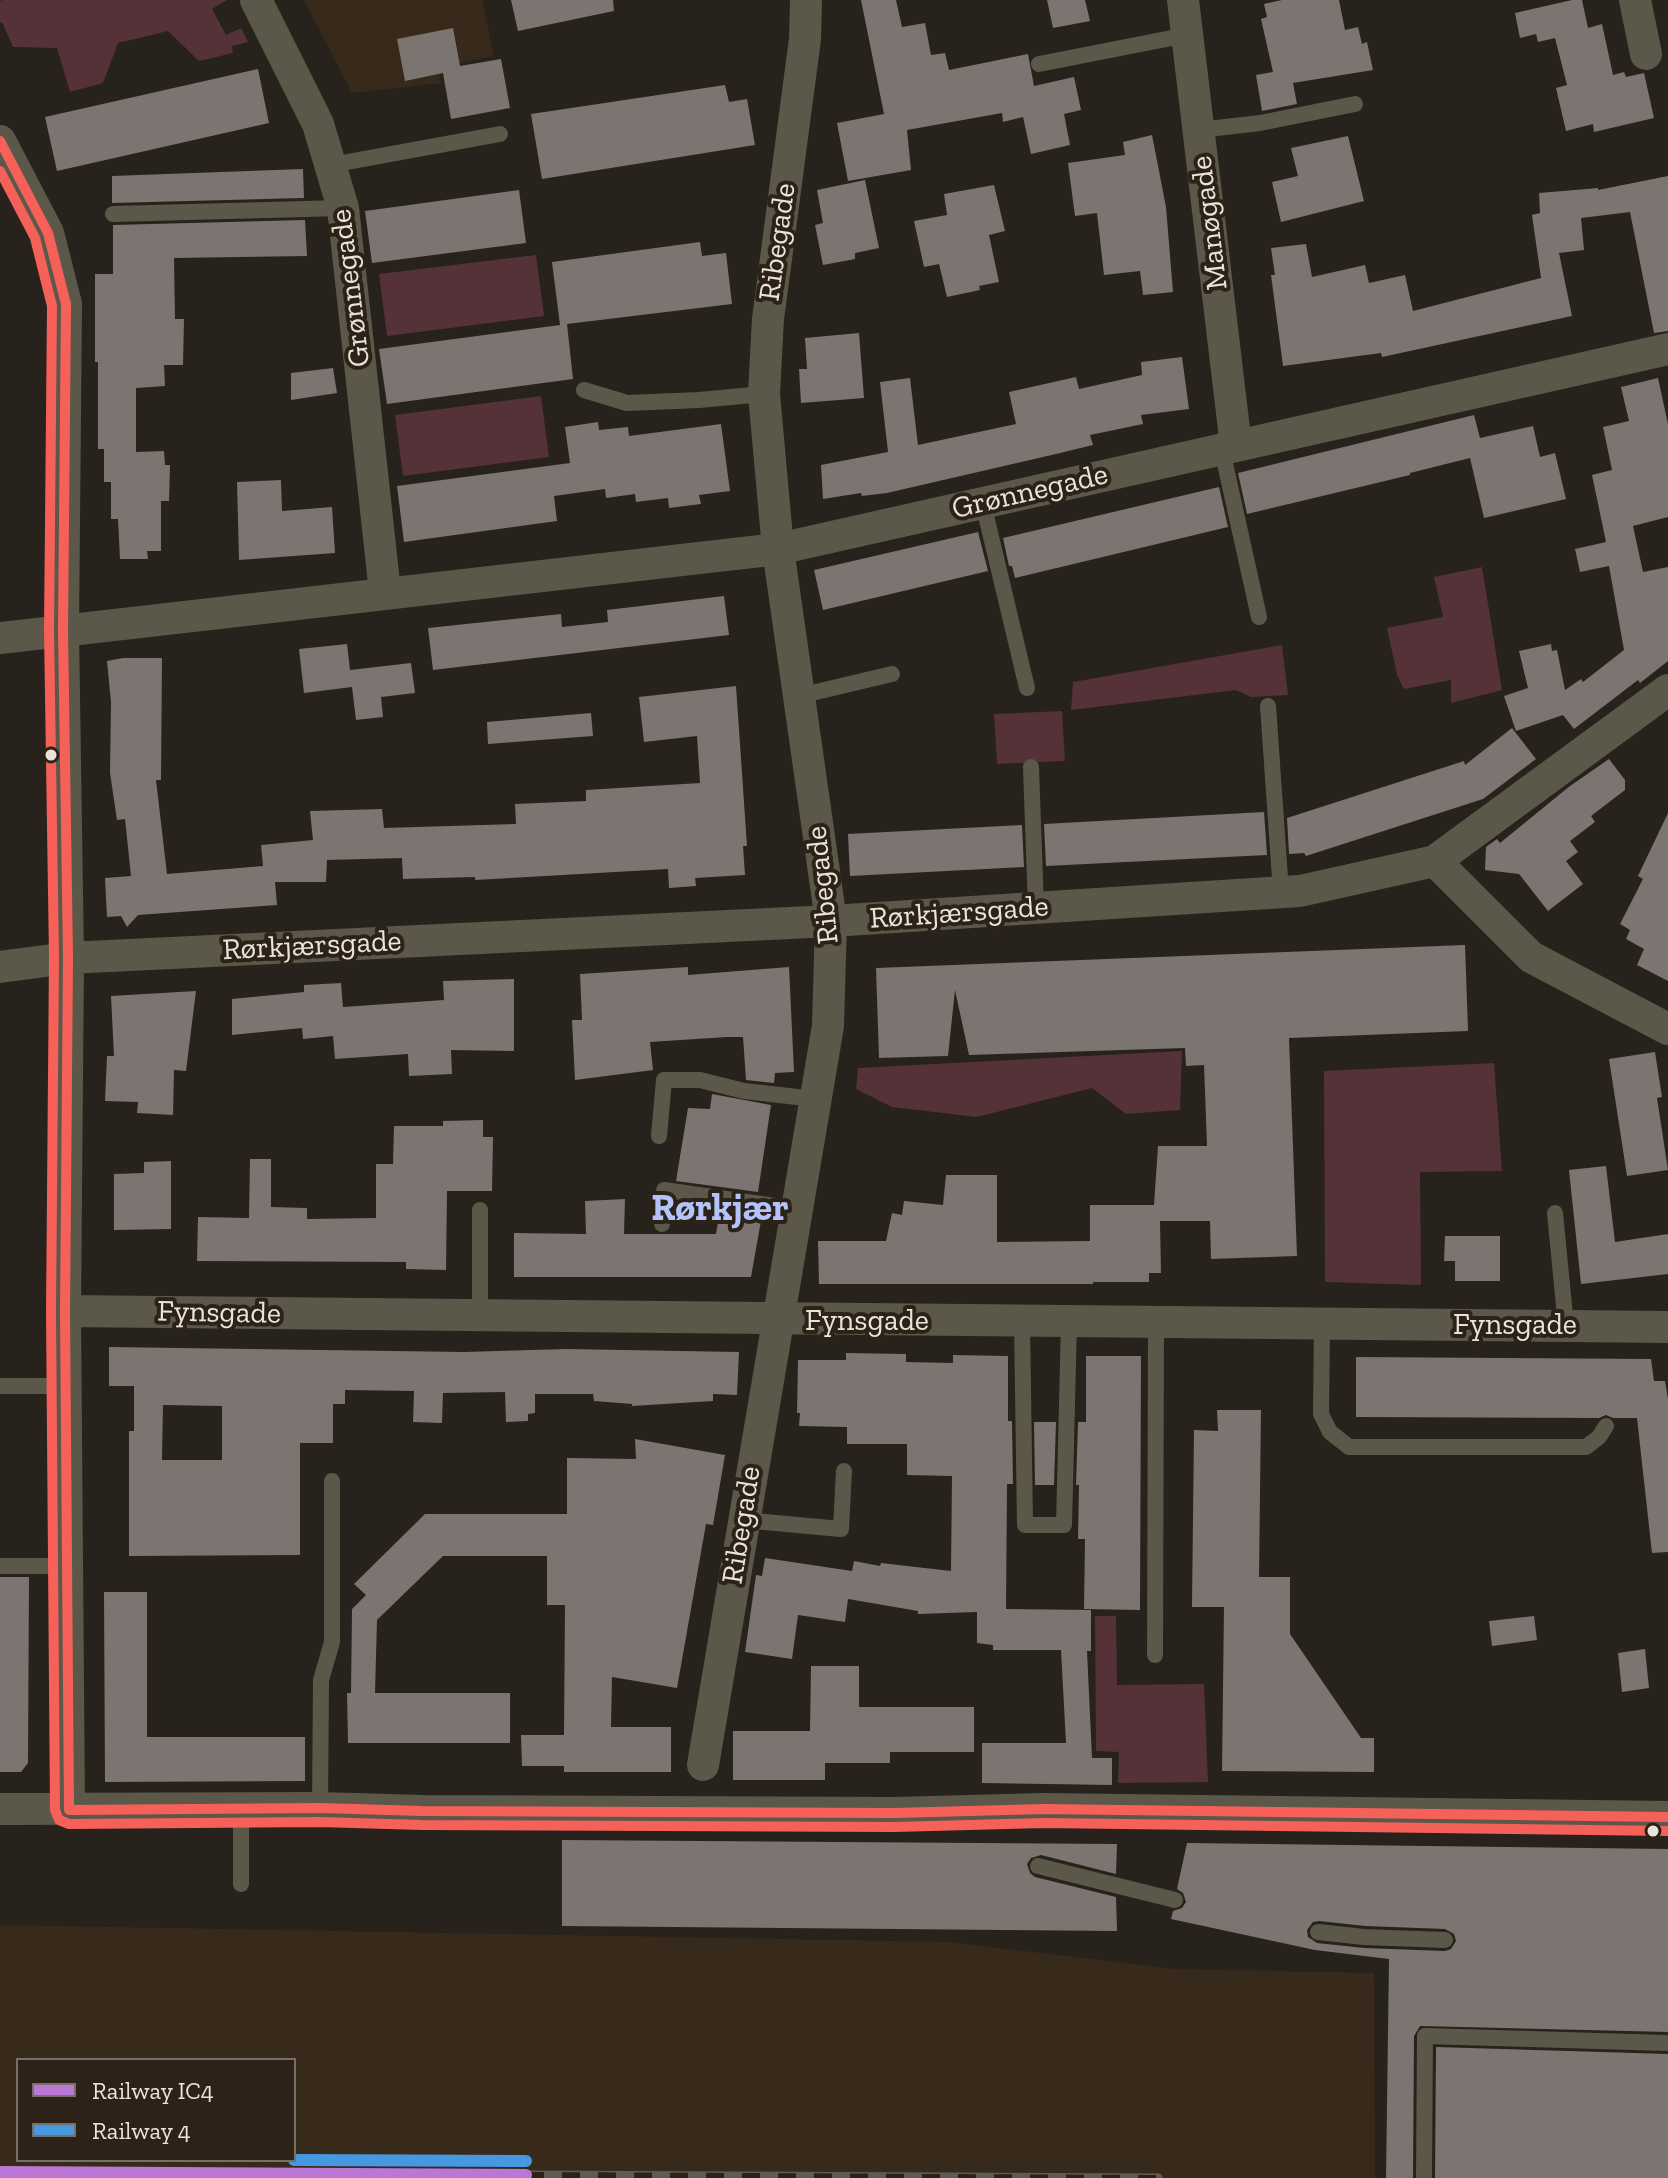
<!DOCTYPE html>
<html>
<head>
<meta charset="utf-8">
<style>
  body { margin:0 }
  #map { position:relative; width:1668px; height:2178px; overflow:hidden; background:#27221c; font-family:"Zilla Slab",serif }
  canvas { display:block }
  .legend { position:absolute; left:16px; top:2058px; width:280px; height:104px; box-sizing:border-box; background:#2c2217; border:2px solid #786f66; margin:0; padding:10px 14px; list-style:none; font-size:24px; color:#eae3dc }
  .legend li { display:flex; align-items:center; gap:16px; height:40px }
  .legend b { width:40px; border:2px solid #786f66 }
</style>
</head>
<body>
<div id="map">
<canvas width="1668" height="2178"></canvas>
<ul class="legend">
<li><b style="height:10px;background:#ba77d6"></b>Railway IC4</li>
<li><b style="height:10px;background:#4699e1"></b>Railway 4</li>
</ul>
</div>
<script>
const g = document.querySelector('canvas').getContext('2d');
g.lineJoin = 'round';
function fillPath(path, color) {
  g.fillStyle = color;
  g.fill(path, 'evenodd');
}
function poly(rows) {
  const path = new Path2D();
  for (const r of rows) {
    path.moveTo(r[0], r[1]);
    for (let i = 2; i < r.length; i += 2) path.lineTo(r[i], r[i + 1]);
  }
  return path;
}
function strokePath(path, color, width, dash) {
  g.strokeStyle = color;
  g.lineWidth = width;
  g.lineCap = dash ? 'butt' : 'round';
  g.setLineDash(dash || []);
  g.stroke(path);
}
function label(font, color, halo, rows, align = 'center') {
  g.font = font + ' "Zilla Slab",serif';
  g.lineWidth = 8;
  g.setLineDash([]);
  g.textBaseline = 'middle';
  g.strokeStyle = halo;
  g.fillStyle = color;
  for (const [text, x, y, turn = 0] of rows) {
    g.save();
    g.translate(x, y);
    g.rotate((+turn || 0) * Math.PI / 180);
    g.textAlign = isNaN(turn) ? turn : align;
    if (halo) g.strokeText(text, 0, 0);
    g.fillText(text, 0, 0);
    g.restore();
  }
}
fillPath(poly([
  [304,0,482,0,494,56,438,67,441,83,352,93],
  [0,1925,949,1942,1175,1969,1374,1973,1375,2178,0,2178],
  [294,2060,294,2160,18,2160,18,2060]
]), '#372a1a');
fillPath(poly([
  [3,0,227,0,212,9,226,35,241,28,248,42,232,46,233,53,199,61,168,31,118,43,103,83,70,92,57,48,13,47,2,22,0,23,0,1],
  [536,255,544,316,387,336,379,274],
  [541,396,549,457,403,476,395,415],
  [1482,567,1502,690,1451,703,1451,680,1404,689,1397,675,1387,628,1443,617,1434,577],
  [1282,645,1288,695,1251,697,1236,690,1071,710,1073,682],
  [1062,711,1065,761,997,764,994,714],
  [1182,1051,1180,1110,1126,1114,1092,1088,977,1117,892,1107,856,1089,858,1068],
  [1494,1063,1502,1171,1420,1172,1421,1285,1325,1282,1324,1071],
  [1095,1616,1116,1616,1117,1685,1204,1684,1208,1782,1118,1783,1119,1752,1096,1751]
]), '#543238');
fillPath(poly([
  [511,0,613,0,614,11,518,31],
  [861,0,896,0,902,27,925,23,931,55,945,53,949,70,1028,54,1034,86,1074,77,1081,110,1064,114,1070,145,1031,154,1023,117,1003,122,1002,113,907,130,911,170,848,181,837,123,884,114],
  [1047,0,1085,0,1090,21,1053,28],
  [1282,0,1339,0,1345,30,1358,27,1362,44,1367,42,1373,70,1293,83,1297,104,1262,111,1256,75,1273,72,1261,19,1267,17,1264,4],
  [1572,0,1582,0,1588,28,1602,24,1613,75,1624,72,1626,77,1644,73,1654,118,1594,132,1593,124,1566,131,1556,88,1567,85,1555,38,1538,42,1536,34,1520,38,1515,13],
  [453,28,460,66,501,59,510,108,451,119,443,73,405,81,397,39],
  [258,69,269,123,57,171,45,117],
  [725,85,729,102,747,99,755,145,542,179,531,114],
  [1152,135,1166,207,1173,292,1143,295,1140,271,1104,275,1097,213,1075,216,1068,163,1125,155,1123,142],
  [1348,136,1364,201,1281,222,1272,182,1298,176,1291,148],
  [303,169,304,198,112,203,112,176],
  [1668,176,1668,331,1654,333,1630,212,1581,218,1584,250,1559,253,1572,316,1382,357,1381,353,1283,366,1271,275,1275,275,1271,248,1306,244,1312,277,1365,265,1369,283,1405,275,1413,311,1541,278,1532,215,1540,213,1539,193,1598,188,1598,190],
  [865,180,879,248,855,253,855,259,823,265,815,225,823,223,817,190],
  [994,185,1005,231,989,235,999,282,979,286,980,290,947,297,939,264,924,267,914,221,947,215,944,194],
  [519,190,526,243,372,263,365,211],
  [305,220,307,256,174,258,175,319,184,319,183,365,164,365,165,386,136,388,136,452,164,451,165,465,170,465,169,501,161,501,161,551,147,551,148,559,120,559,118,519,111,519,111,482,104,482,104,449,98,449,98,362,95,362,95,274,113,274,113,225],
  [700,242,702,256,726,253,732,304,567,324,573,379,387,404,379,349,560,325,552,262],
  [859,333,864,398,801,403,799,369,807,369,805,338],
  [1182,357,1189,409,1141,415,1143,424,1090,435,1093,445,1056,454,887,493,862,496,861,493,823,499,821,465,888,452,880,382,910,378,918,445,1016,424,1009,392,1076,377,1079,389,1142,375,1141,362],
  [333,368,337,393,291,400,291,373],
  [1658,378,1668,424,1668,517,1633,526,1643,572,1668,567,1668,661,1640,683,1638,680,1574,729,1563,715,1516,731,1504,696,1528,688,1519,651,1551,644,1552,651,1557,650,1565,690,1581,679,1583,682,1624,650,1609,566,1580,572,1575,549,1606,542,1592,475,1612,470,1603,427,1629,421,1621,387],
  [1474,415,1480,438,1533,426,1540,457,1555,453,1566,499,1484,518,1470,458,1410,473,1410,475,1247,514,1238,473],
  [598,422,599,430,628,427,629,436,721,424,730,491,699,495,701,504,669,508,668,498,636,502,635,494,606,498,605,489,554,496,557,521,404,542,397,486,570,463,565,427],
  [281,480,282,511,332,507,335,553,239,560,237,482],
  [1219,487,1228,527,1015,578,1012,566,1009,566,1003,538],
  [978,532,988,571,823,610,814,570],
  [724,596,729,635,433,670,428,628,561,614,562,627,608,622,607,610],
  [347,644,350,670,411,663,415,693,381,697,383,717,356,720,352,687,304,693,299,649],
  [123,658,162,658,161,780,156,780,167,874,263,866,261,845,313,840,310,811,382,809,384,828,516,824,515,804,586,801,586,790,700,783,697,736,644,742,639,697,736,686,747,846,743,846,745,875,695,878,696,886,669,888,668,869,475,880,475,877,403,879,402,858,327,860,326,882,275,882,277,905,138,915,127,927,121,916,107,917,105,878,131,876,125,819,117,820,110,773,111,702,107,661],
  [591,713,593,736,488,744,487,722],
  [1512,728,1536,759,1483,799,1306,856,1304,853,1289,854,1287,818,1464,761,1465,765],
  [1609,759,1625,780,1625,790,1591,816,1595,822,1570,841,1578,852,1566,861,1583,884,1548,911,1519,874,1485,870,1486,847,1497,839,1500,843,1570,786],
  [1264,812,1267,855,1046,866,1044,824],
  [1668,813,1668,981,1637,965,1644,949,1626,939,1630,930,1620,924,1643,879,1638,876],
  [1022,825,1024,867,850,876,848,834],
  [1465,945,1468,1031,1289,1038,1297,1256,1211,1259,1210,1221,1160,1221,1161,1273,1149,1273,1149,1282,1093,1282,1093,1284,819,1284,818,1241,886,1241,892,1213,902,1215,904,1201,943,1205,946,1175,997,1175,997,1242,1090,1241,1090,1205,1154,1205,1158,1146,1207,1146,1204,1065,1186,1066,1185,1048,969,1055,955,990,948,1056,879,1058,876,968],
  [688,967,688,975,789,967,794,1072,775,1073,774,1083,746,1080,743,1037,727,1037,650,1042,653,1070,575,1080,572,1020,582,1020,580,974],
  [514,979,514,1051,451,1050,452,1074,409,1076,408,1054,335,1059,333,1036,303,1039,302,1028,232,1035,232,999,304,992,304,985,341,983,343,1007,444,1000,443,981],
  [196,991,186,1071,174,1070,173,1115,137,1113,138,1102,105,1101,107,1056,114,1056,111,996],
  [1655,1052,1662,1097,1657,1098,1668,1170,1627,1176,1609,1059],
  [712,1094,771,1105,758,1192,676,1181,688,1108,710,1109],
  [483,1120,483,1137,493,1137,492,1191,447,1191,446,1270,406,1269,406,1262,197,1261,198,1217,249,1218,250,1159,271,1159,271,1207,307,1208,307,1219,376,1218,376,1164,393,1164,394,1126,443,1126,443,1121],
  [171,1161,171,1229,114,1230,114,1174,144,1173,144,1162],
  [1606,1166,1615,1242,1668,1234,1668,1274,1581,1284,1569,1170],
  [625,1199,624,1234,716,1234,720,1209,762,1215,751,1277,514,1277,514,1233,586,1234,585,1201],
  [1445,1236,1500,1236,1500,1281,1455,1281,1455,1261,1444,1261],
  [109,1347,464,1352,566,1349,739,1352,737,1395,713,1394,713,1401,632,1406,632,1404,594,1401,593,1394,535,1394,535,1413,528,1414,528,1421,506,1422,505,1392,443,1393,442,1423,413,1422,414,1391,345,1390,345,1404,333,1404,333,1443,300,1443,300,1555,129,1556,129,1431,134,1431,134,1386,109,1386],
  [163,1405,222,1406,222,1460,162,1460],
  [846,1353,906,1354,906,1362,953,1363,953,1355,1008,1356,1008,1421,1012,1421,1013,1484,1007,1484,1006,1609,1091,1610,1091,1651,1087,1651,1092,1758,1112,1758,1112,1785,982,1783,982,1743,1066,1743,1061,1650,993,1650,993,1645,977,1643,977,1612,918,1614,918,1611,848,1599,845,1622,798,1615,792,1659,745,1652,756,1575,762,1576,765,1558,852,1571,854,1561,880,1566,881,1563,951,1571,952,1476,907,1475,907,1444,847,1444,847,1427,799,1426,800,1413,797,1413,798,1360,846,1360],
  [1086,1356,1141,1356,1140,1610,1084,1609,1085,1539,1078,1539,1079,1485,1076,1485,1078,1422,1086,1422],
  [1356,1357,1651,1359,1654,1381,1665,1381,1668,1399,1668,1552,1652,1553,1637,1418,1613,1418,1606,1415,1599,1418,1356,1417],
  [1217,1410,1261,1410,1259,1577,1290,1577,1290,1634,1361,1738,1374,1738,1374,1772,1222,1771,1224,1607,1192,1607,1194,1430,1218,1431],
  [1034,1422,1056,1422,1054,1485,1035,1485],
  [635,1439,725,1455,713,1525,706,1524,677,1688,612,1677,611,1727,671,1727,671,1772,564,1772,564,1766,522,1766,521,1735,564,1735,565,1605,547,1605,547,1556,443,1556,377,1620,375,1693,510,1693,510,1743,348,1743,347,1693,351,1693,352,1609,366,1595,354,1584,425,1514,567,1514,567,1458,636,1459],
  [0,1577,29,1577,28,1763,21,1772,0,1772],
  [104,1592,147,1592,147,1737,305,1737,305,1781,105,1782],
  [1534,1616,1537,1640,1492,1646,1489,1621],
  [1645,1649,1649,1688,1622,1692,1618,1653],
  [811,1666,859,1666,859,1707,974,1707,974,1752,890,1752,890,1763,825,1763,825,1780,733,1780,733,1731,810,1731],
  [562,1840,1117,1844,1116,1874,1041,1855,1031,1858,1027,1864,1030,1873,1035,1877,1116,1897,1117,1931,562,1926],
  [1187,1843,1668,1849,1668,2032,1420,2026,1414,2036,1413,2178,1386,2178,1389,1959,1315,1950,1171,1919,1173,1911,1182,1908,1186,1902,1183,1893,1177,1889],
  [1319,1921,1365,1926,1445,1929,1454,1934,1456,1941,1451,1949,1445,1951,1364,1948,1317,1943,1308,1937,1307,1930,1313,1922],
  [1436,2047,1668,2054,1668,2178,1435,2178]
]), '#7b7471');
strokePath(poly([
  [1039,64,1187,35],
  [1199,130,1260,123,1355,104],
  [331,165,500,134],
  [113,214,343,208],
  [584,390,627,403,699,400,764,394],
  [1222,450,1259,617],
  [983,503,1027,688],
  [799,696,892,674],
  [1268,706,1281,892],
  [1031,767,1036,908],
  [659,1136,664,1080,700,1080,744,1091,815,1099],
  [1555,1213,1566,1326],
  [662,1224,664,1190,796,1209],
  [480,1316,480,1210],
  [1022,1322,1025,1525,1064,1525,1069,1322],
  [1322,1324,1321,1414,1330,1432,1349,1447,1586,1447,1599,1437,1606,1426],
  [0,1386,66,1386],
  [743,1520,841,1529,844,1471],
  [0,1566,67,1566],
  [1155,1655,1156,1323],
  [241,1808,241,1884],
  [320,1808,321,1680,332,1642,332,1481],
  [1038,1866,1175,1900],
  [1318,1932,1364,1937,1445,1940],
  [1424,2178,1425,2036,1668,2043]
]), '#5b5849', 16);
strokePath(poly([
  [256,0,318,124,343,208,385,592],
  [1183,0,1236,446],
  [1635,0,1646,54],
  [0,141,48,233,66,304,63,630,68,958,65,1311,69,1810],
  [0,638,778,549,1668,349],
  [1435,861,1531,957,1668,1029],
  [0,967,68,958,831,921,1300,891,1435,861,1668,690],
  [65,1311,1668,1327],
  [703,1765,828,1026,831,921,778,549,764,394,768,319,805,39,806,0],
  [0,1809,320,1808,422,1811,894,1813,1044,1809,1668,1817]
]), '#5b5849', 32);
const rail = poly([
  [526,2175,1158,2178]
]);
strokePath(rail, '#5f5d53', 9);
strokePath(rail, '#2c2217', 6, [18]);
strokePath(poly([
  [0,141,48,233,66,304,63,630,68,958,65,1311,69,1810,320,1808,422,1811,894,1813,1044,1809,1668,1817]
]), '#f56159', 10);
strokePath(poly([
  [0,171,35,238,52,306,49,630,54,958,51,1311,55,1810,59,1820,69,1824,320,1822,422,1825,894,1827,1044,1823,1668,1831]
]), '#f56159', 10);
strokePath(poly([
  [0,2172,526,2175]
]), '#ba77d6', 12);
strokePath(poly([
  [294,2160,526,2161]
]), '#4699e1', 12);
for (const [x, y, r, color] of [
  [51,755,7,"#eae3dc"],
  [1653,1831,7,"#eae3dc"]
]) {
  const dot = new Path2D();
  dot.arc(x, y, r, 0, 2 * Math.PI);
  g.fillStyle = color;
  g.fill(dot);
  strokePath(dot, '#2c2217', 3);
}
label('30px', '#eae3dc', '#2c2217', [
  ["Manøgade",1210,223,-97],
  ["Ribegade",778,242,-82],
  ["Grønnegade",351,288,-97],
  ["Grønnegade",1030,492,-13],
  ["Ribegade",823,885,-96],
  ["Rørkjærsgade",959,913,-4],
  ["Rørkjærsgade",312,946,-3],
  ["Fynsgade",219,1313,1],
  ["Fynsgade",867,1321],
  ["Fynsgade",1515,1325],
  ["Ribegade",742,1525,-81]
]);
label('bold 38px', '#b2c4fb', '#2c2217', [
  ["Rørkjær",720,1209]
]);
</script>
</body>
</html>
